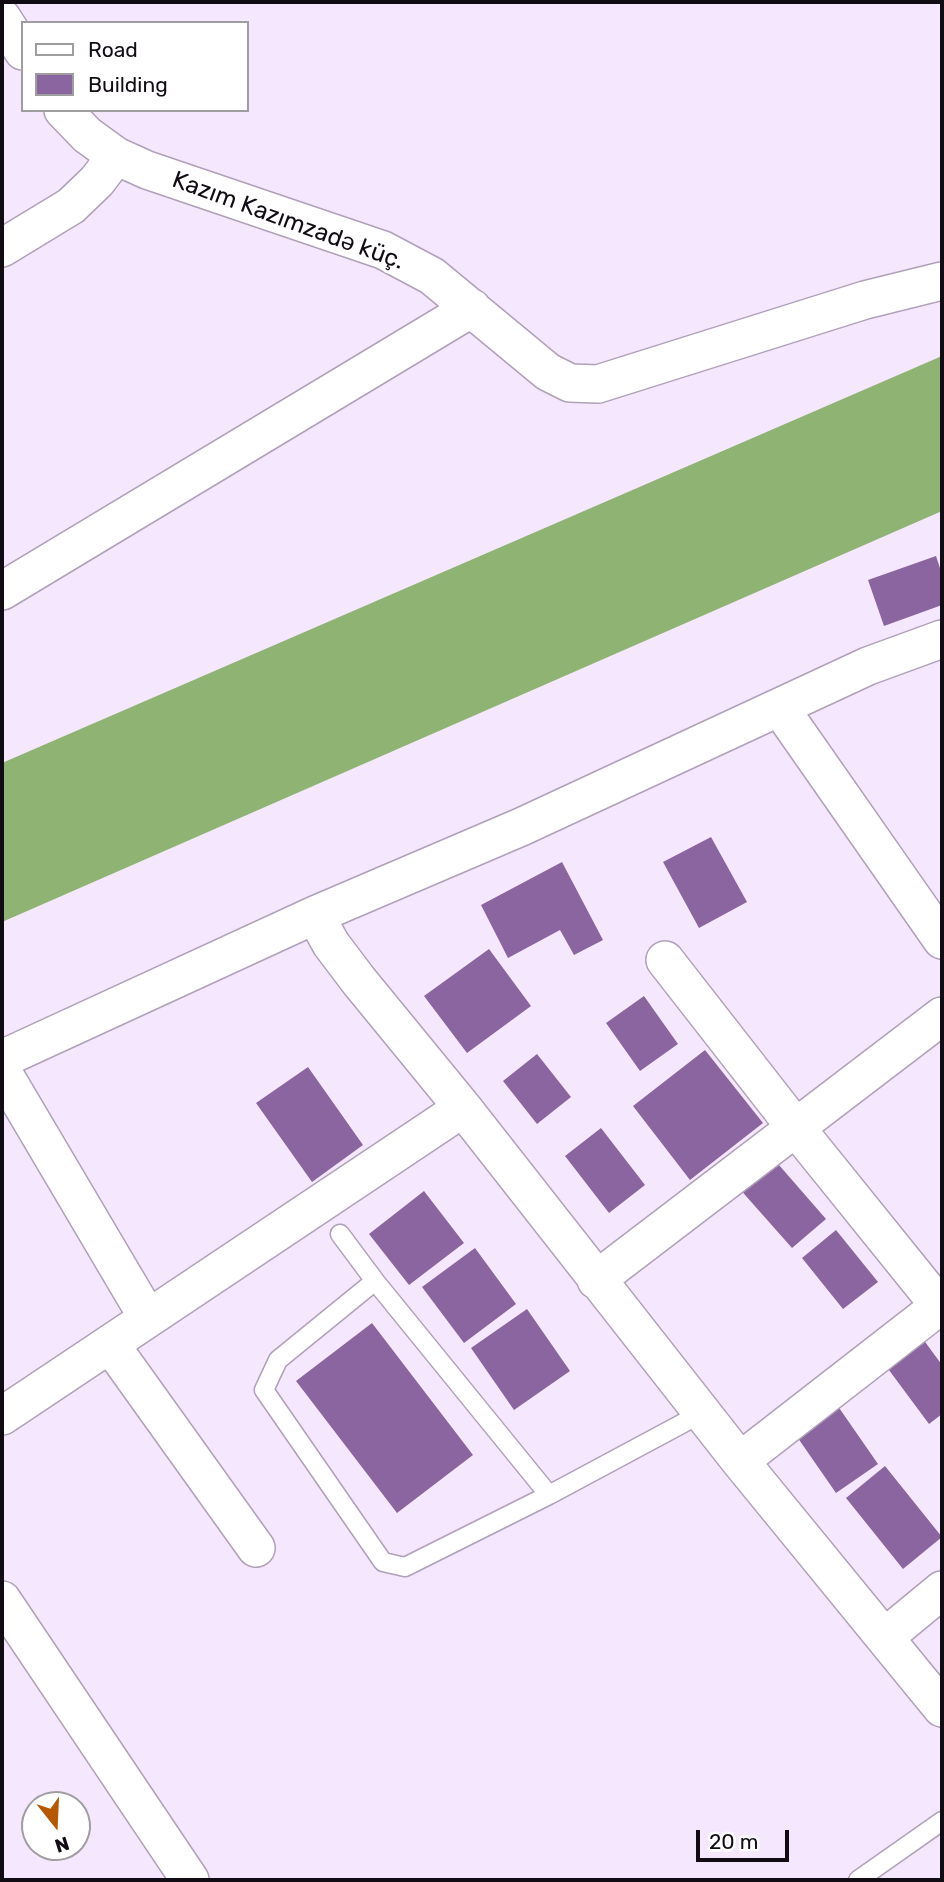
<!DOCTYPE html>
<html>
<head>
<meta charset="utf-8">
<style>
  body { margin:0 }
  #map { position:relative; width:944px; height:1882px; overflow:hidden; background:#f5e7fd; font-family:Rubik,sans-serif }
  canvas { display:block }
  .frame { position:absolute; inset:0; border:4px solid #110b14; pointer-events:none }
  .legend { position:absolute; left:21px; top:21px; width:228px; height:91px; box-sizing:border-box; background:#fff; border:2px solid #a09da1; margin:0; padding:9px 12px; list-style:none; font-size:21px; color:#110b14 }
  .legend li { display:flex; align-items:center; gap:14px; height:35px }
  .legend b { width:35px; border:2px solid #a09da1 }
  .north { position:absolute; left:21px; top:1791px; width:70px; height:70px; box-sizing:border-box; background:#fff; border:2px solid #a09da1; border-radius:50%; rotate:162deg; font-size:19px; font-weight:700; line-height:28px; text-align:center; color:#110b14 }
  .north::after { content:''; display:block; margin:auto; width:24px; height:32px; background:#b55800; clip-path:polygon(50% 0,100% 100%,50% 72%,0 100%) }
  .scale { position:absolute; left:696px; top:1830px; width:93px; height:32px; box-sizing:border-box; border:4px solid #110b14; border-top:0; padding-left:9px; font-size:21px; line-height:24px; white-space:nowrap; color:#110b14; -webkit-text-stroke:5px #fff; paint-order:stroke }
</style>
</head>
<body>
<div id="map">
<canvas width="944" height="1882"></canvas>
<div class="frame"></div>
<ul class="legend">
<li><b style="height:9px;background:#fff"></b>Road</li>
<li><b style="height:19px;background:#8b65a0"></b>Building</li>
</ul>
<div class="north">N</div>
<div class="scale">20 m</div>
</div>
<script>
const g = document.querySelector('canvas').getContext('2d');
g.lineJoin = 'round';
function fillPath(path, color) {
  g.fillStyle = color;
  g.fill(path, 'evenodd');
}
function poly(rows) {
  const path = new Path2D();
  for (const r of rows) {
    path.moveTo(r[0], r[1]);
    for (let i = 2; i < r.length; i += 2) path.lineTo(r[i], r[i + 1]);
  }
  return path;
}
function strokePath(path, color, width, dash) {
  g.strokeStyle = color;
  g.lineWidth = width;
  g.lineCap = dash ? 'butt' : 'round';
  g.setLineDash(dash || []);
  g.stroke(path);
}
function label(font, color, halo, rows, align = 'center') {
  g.font = font + ' Rubik,sans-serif';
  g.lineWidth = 6;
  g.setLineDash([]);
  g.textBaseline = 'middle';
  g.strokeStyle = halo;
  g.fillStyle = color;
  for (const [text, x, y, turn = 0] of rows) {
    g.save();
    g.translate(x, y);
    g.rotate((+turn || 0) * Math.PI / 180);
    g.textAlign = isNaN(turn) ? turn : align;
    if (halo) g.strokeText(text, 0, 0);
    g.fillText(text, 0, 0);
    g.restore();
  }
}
fillPath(poly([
  [942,356,942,511,2,922,2,763]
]), '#8fb373');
fillPath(poly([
  [936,556,942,574,942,605,884,626,868,580],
  [711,837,747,902,699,928,663,862],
  [562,862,603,940,574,955,560,930,508,958,481,905],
  [489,949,531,1006,467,1053,424,996],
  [644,996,678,1044,640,1071,606,1023],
  [705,1050,763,1123,690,1180,633,1106],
  [537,1054,571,1097,537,1124,503,1081],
  [308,1067,363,1145,312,1182,256,1103],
  [601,1128,645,1185,609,1213,565,1156],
  [772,1157,826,1219,792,1248,738,1187],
  [424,1191,464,1243,409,1285,369,1234],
  [836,1230,878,1282,843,1309,802,1258],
  [475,1248,516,1304,464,1343,422,1287],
  [527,1309,570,1371,514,1410,471,1348],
  [372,1323,473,1455,397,1513,296,1381],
  [920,1335,942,1365,942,1414,929,1424,883,1362],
  [835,1402,878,1464,836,1493,793,1431],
  [885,1466,942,1537,903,1569,846,1498]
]), '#8b65a0');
const lane = poly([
  [340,1234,375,1281],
  [549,1495,375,1281,278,1360,264,1390,383,1562,405,1567,549,1495,702,1413],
  [858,1880,942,1821]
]);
const street = poly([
  [2,18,23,51],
  [63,110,87,135,116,156,147,170,383,250,432,276,548,372,570,383,598,384,865,300,942,281],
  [2,248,71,206,97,181,116,156],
  [2,591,472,308],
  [780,708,942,940],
  [315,915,331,944,359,981,463,1108,740,1461,942,1708],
  [665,960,796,1128,942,1309],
  [2,1059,315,915,521,827,868,666,942,639],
  [2,1071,148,1318],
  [596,1280,942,1016],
  [110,1344,256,1548],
  [2,1416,463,1108],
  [740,1461,942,1304],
  [2,1600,190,1880],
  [885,1637,942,1590]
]);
strokePath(lane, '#b0a0ba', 21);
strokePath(street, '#b0a0ba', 40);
strokePath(lane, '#fff', 18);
strokePath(street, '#fff', 37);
label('24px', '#110b14', '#fff', [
  ["Kazım Kazımzadə küç.",288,221,20]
]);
</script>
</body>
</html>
